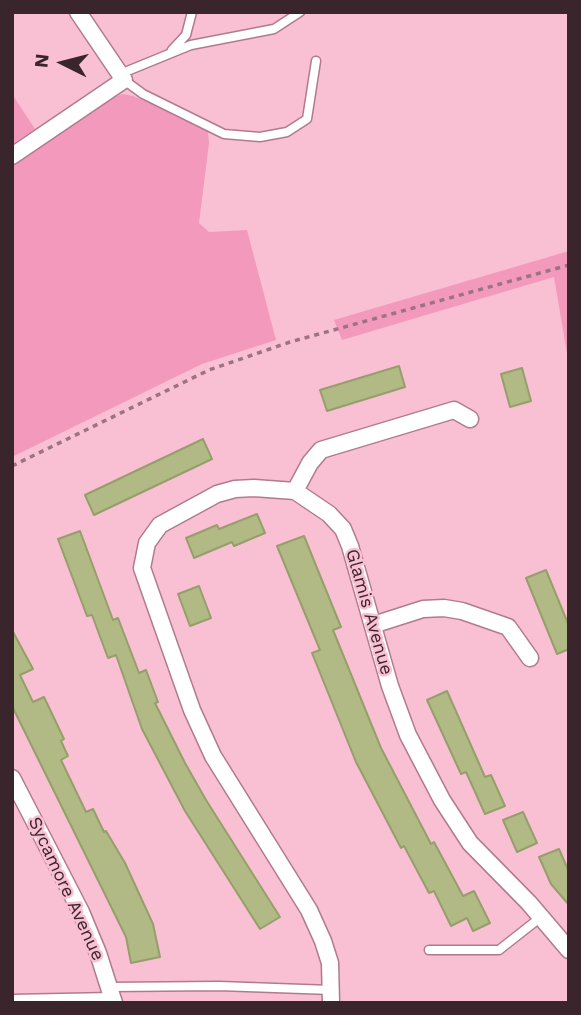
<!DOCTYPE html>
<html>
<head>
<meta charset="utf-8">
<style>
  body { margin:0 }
  #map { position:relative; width:581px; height:1015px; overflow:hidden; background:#f9bfd3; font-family:"Work Sans",sans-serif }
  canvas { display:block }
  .frame { position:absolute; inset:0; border:14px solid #3b252d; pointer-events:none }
  .north { position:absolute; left:28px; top:28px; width:70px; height:70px; -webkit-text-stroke:5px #f9bfd3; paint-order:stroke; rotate:276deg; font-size:19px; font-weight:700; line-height:28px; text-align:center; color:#3b252d }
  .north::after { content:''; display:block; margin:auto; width:24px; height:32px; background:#3b252d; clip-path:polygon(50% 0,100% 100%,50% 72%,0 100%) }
</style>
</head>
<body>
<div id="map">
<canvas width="581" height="1015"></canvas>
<div class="frame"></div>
<div class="north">N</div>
</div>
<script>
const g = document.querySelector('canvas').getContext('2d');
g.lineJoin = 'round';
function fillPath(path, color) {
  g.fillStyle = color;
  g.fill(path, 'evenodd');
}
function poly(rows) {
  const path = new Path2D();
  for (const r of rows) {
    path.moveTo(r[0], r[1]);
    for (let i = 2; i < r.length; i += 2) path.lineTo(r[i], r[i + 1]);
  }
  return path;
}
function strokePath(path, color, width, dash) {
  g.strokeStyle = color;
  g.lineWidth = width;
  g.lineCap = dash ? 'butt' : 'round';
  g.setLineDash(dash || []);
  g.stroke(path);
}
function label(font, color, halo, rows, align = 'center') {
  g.font = font + ' "Work Sans",sans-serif';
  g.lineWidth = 5;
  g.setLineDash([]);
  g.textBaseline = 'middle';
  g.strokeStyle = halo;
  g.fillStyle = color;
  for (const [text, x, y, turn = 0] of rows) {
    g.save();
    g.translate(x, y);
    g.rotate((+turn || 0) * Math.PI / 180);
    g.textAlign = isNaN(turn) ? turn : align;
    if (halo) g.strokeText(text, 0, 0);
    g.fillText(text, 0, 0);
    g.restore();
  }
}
fillPath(poly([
  [12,94,35,129,12,144],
  [122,94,133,96,204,126,208,132,209,143,199,223,209,232,247,230,276,340,202,364,12,457,12,163,109,100],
  [569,251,569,365,554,277,342,340,334,320]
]), '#f39abc');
const building = poly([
  [399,366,405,387,327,411,320,390,399,366],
  [522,368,531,401,510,407,501,374,522,368],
  [203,439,212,459,94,515,85,495,203,439],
  [257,514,265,533,234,546,232,542,194,558,186,538,217,525,219,529,257,514],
  [80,531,113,620,118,618,139,673,146,670,158,702,155,703,185,763,206,800,280,917,260,929,185,811,142,729,116,655,108,658,92,615,87,616,58,539,80,531],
  [304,536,341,627,333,630,381,748,431,844,434,842,463,896,474,891,490,923,473,931,467,918,451,926,434,891,429,893,404,846,401,848,356,762,312,653,320,650,277,546,304,536],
  [546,570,569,626,569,649,557,654,526,578,546,570],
  [199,586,211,618,190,626,178,594,199,586],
  [12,630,33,669,20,675,33,702,44,697,64,739,61,741,68,756,61,760,86,812,93,809,104,832,106,831,125,863,153,924,160,957,131,963,126,937,12,706,12,630],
  [447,691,485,777,491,775,505,806,485,814,466,772,461,774,427,700,447,691],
  [523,812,537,843,517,852,503,820,523,812],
  [559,849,569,872,569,905,551,884,539,857,559,849]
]);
fillPath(building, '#b1b984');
strokePath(building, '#969f6b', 2);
const lane = poly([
  [172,50,186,35,192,12],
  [120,74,191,45,274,29,300,12],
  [124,80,143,94,224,134,260,137,287,132,307,119,316,61],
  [429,950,499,950,541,917],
  [109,987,219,986,331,990],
  [12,999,112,997]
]);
const street = poly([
  [12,156,124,80,78,12],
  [295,491,310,463,321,450,454,410,470,419],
  [373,625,423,609,444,608,462,611,508,627,530,658],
  [12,778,81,912,98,953,114,1003],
  [331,1003,330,963,323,941,309,910,213,756,192,710,142,568,147,543,160,525,217,494,235,489,254,488,295,491,329,514,343,529,350,546,390,686,408,735,442,800,470,843,529,903,569,950]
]);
strokePath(lane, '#b17b8e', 11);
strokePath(street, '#b17b8e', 19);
strokePath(poly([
  [12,466,209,370,290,342,569,265]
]), '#9c7382', 3.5, [5, 5]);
strokePath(lane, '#fff', 8);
strokePath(street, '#fff', 16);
label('18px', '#3b252d', '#f9bfd3', [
  ["Glamis Avenue",369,612,74],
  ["Sycamore Avenue",66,889,65]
]);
</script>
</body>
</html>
